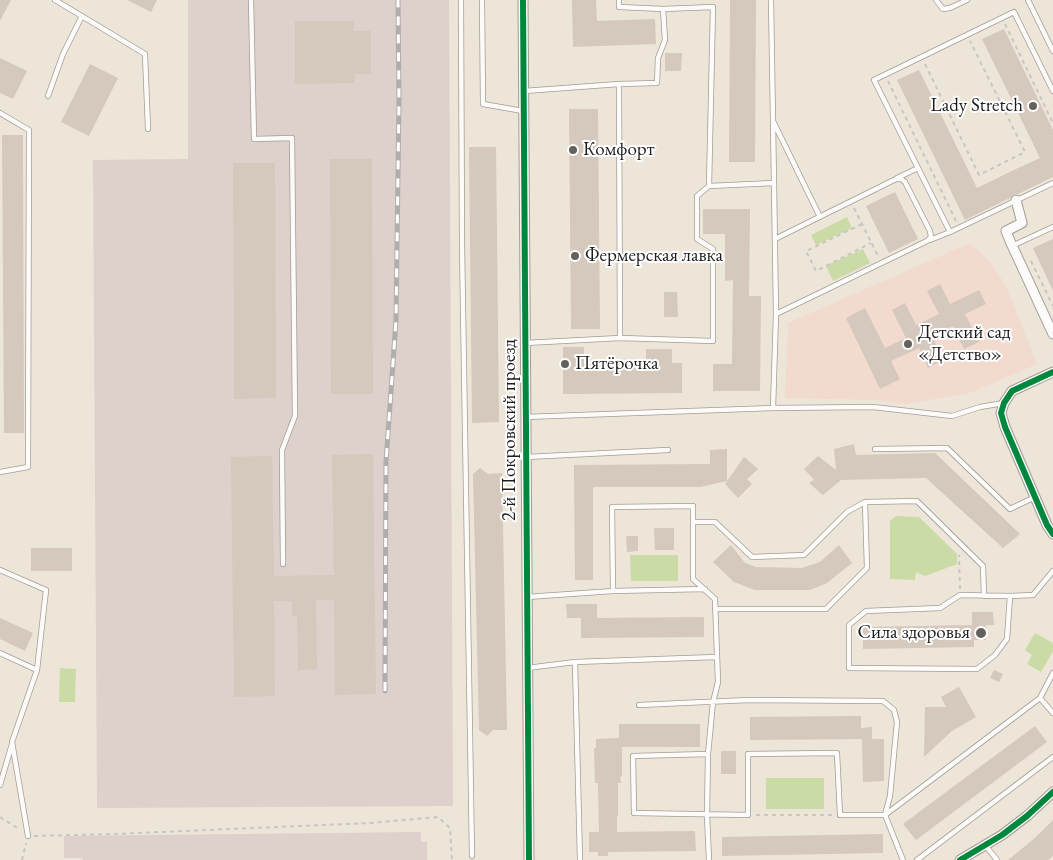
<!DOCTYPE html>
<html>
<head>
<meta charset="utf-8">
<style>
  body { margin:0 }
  canvas { display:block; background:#ece5d8 }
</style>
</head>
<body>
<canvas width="1053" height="860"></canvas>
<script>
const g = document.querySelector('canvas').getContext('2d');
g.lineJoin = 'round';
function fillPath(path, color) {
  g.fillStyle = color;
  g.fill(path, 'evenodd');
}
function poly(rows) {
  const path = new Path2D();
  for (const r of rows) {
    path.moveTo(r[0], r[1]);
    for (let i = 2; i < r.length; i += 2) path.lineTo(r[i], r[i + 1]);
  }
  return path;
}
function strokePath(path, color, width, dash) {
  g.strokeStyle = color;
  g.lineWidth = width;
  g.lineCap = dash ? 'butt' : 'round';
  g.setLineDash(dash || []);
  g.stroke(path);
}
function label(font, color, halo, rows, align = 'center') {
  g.font = font + ' "EB Garamond",serif';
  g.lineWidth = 4;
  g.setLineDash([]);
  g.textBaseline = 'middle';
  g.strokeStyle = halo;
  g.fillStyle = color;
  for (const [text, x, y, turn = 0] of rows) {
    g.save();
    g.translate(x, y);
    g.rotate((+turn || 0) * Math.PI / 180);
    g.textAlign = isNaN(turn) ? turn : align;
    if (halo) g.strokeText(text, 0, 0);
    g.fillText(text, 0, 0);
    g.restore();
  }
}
fillPath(poly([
  [970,243,991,263,1006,286,1037,364,970,393,905,404,878,400,785,398,788,323]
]), '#f2dacf');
fillPath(poly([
  [188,0,449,0,453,806,97,808,93,160,188,159],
  [421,832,421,842,427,842,427,860,83,860,82,858,64,858,64,836]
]), '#ded0cb');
fillPath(poly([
  [847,217,852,228,816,245,811,235],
  [863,249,870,263,833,281,826,266],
  [896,516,919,517,957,554,957,564,925,576,916,572,915,580,890,579,890,521],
  [630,555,678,555,678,581,631,581],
  [1035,633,1053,643,1053,651,1041,672,1027,664,1032,655,1025,650],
  [60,668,76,669,75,702,59,702],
  [766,778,824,778,824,809,766,809]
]), '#cadba5');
fillPath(poly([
  [0,0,11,0,0,21],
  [127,0,157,0,151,12],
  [572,0,596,0,597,21,655,19,656,44,573,47],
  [730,0,756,0,755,162,729,162],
  [295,21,354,21,354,31,371,31,371,74,355,74,355,83,295,84],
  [1004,29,1053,130,1053,177,1018,194,1014,194,1010,198,965,220,897,80,919,70,977,188,1018,168,1040,158,982,39],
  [665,53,682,53,681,71,665,71],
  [0,58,27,71,13,99,0,93],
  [90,64,118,78,89,136,61,122],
  [569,109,598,109,600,329,571,329],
  [2,135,23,135,24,433,4,433],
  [469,147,496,147,499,422,472,423],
  [330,159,372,159,373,394,331,394],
  [233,163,275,163,276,398,234,399],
  [895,192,918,239,889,253,866,206],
  [703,209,750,209,749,296,761,296,760,391,713,391,713,364,732,364,733,280,725,281,725,234,703,234],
  [1053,239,1053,291,1033,248],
  [940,284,950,304,979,290,986,304,965,314,979,342,964,349,953,326,932,336,943,360,928,368,919,348,891,361,900,379,880,389,846,318,865,308,885,348,906,338,892,310,905,303,916,325,939,314,927,291],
  [664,292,677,292,678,317,664,317],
  [563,347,584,347,584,364,646,364,646,349,672,349,672,363,682,363,682,393,563,394],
  [854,444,856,455,935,453,1020,534,1003,548,926,478,841,480,823,495,809,483,814,480,804,469,818,456,836,470,834,449],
  [727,449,727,481,744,457,758,469,747,479,752,484,738,498,725,484,727,481,700,487,593,487,593,580,575,580,574,465,710,464,710,450],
  [373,454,376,694,335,695,334,600,316,600,317,669,298,670,297,616,292,616,292,601,274,601,275,696,234,697,231,457,272,456,274,576,334,575,332,455],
  [480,468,488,474,502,473,507,730,493,730,487,736,479,730,473,474],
  [654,528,674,528,674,550,655,550],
  [626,536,638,536,638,551,627,552],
  [731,545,745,563,756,567,802,568,820,562,839,545,852,563,827,583,810,590,755,590,734,582,713,562],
  [31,548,72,548,72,571,31,571],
  [566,604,597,604,597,618,704,617,704,637,581,638,581,618,567,618],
  [972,612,993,612,994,625,986,625,986,640,974,640,974,647,863,649,863,627,972,625],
  [0,618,33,633,25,651,0,639],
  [994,670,1003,674,999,682,990,678],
  [959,687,976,717,952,731,924,757,925,707,946,707,941,697],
  [861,716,861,728,872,727,872,739,884,739,884,781,863,782,862,739,750,740,750,717],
  [619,724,700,724,700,747,622,747,622,776,620,777,621,783,618,783,618,816,617,816,617,832,695,831,696,851,608,852,608,856,598,856,598,852,589,852,589,832,599,832,598,783,595,783,594,748,596,748,596,739,619,738],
  [1035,726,1047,742,916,840,903,824],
  [721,751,736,751,736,774,721,774],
  [1053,820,1053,856,1048,860,1008,860,1035,838],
  [883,834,883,853,722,856,722,837]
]), '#d5c8bc');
const service = poly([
  [55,0,145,54,148,129],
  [251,0,254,139,292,138,295,416,282,450,283,564],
  [461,0,462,247,472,856],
  [482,0,483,104,523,111],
  [771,0,774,183],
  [936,0,943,9,950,8,967,0],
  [1028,0,1053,51],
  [663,9,713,7,709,186],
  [619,84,620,338],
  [524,91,619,84,657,83,658,58,665,40,663,9,619,7,619,0],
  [48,96,63,54,82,16],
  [0,113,29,130,28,467,0,472],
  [773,121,820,217],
  [897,178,918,168],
  [950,232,874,80,1014,12,1053,91],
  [775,239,896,179,901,179,905,182,930,231,931,237,927,241,776,314],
  [930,240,950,232,1053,183],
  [1012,246,1053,227],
  [525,343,620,338,713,341,713,249,697,239,697,196,709,186,774,183,776,314,773,408],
  [525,417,773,408,873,407,952,416,980,407,1004,403],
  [875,449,947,448,1010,509,1035,497],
  [526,457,668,450],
  [693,522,715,522,752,557,804,555,847,512,865,502],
  [0,570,46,590,37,670],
  [613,591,612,507,693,506,693,579,715,599,718,682,713,702,708,754,707,815,709,860],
  [1010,596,1007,639,995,655,977,669,849,668,849,625,866,611,940,608,960,595,1010,596,1033,595,1053,571],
  [527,597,613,591,705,589],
  [715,609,826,609,867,568,865,502,917,501,983,566,984,596],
  [0,653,37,670,12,742,28,836],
  [575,662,716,657],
  [527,668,575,662,580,860],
  [1040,698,1053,673],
  [639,705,749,700,883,701,894,710,897,722,890,796,885,815,903,860],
  [708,754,633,756,634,813,748,815,748,754,837,753,840,815,885,815,1040,698,1053,713],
  [0,785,12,744],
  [985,845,997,860],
  [917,860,1053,757]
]);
const minor = poly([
  [523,0,529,860],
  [1016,200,1022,223,1006,231,1010,241,1053,334],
  [1053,372,1012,391,1004,403,1001,413,1005,427,1047,525,1053,534],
  [960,860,1002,835,1027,816,1053,792]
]);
strokePath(service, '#a19d95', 6);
strokePath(minor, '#a19d95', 11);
strokePath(poly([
  [1005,24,1053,123],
  [925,64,979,175,1025,152,970,41],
  [888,81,956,221],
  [854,208,879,258],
  [862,224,806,251,816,271,871,243],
  [1031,261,1053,306],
  [960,589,959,556,960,555],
  [756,815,833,815],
  [0,817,19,829],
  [34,836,114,834,370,823,438,817,450,828,452,860],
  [22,860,26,843]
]), '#c7c6c3', 2, [4, 4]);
strokePath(service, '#fcfbf9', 4.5);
strokePath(minor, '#fcfbf9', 9);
const rail = poly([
  [385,691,386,462,396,320,399,101,398,0]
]);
strokePath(rail, '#afaeac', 5);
strokePath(rail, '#fff', 3, [9]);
strokePath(poly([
  [523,0,529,860],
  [1053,372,1012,391,1004,403,1001,413,1005,427,1047,525,1053,534],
  [960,860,1002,835,1027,816,1053,792]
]), '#00873e', 6);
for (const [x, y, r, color] of [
  [1033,106,5,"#65625e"],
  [573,150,5,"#65625e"],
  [575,256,5,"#65625e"],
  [908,344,5,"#65625e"],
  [565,364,5,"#65625e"],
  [981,633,6,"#65625e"]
]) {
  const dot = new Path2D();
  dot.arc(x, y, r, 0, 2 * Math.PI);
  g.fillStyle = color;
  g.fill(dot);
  strokePath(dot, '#fff', 2);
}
label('19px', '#1c1c1c', '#fff', [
  ["Lady Stretch",1023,106,"right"],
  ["Комфорт",583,150],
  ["Фермерская лавка",585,256],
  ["Детский сад",918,333],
  ["«Детство»",918,355],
  ["Пятёрочка",575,364],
  ["Сила здоровья",970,633,"right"]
], 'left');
label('19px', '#1c1c1c', '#fff', [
  ["2-й Покровский проезд",510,430,-90]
]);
</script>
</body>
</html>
